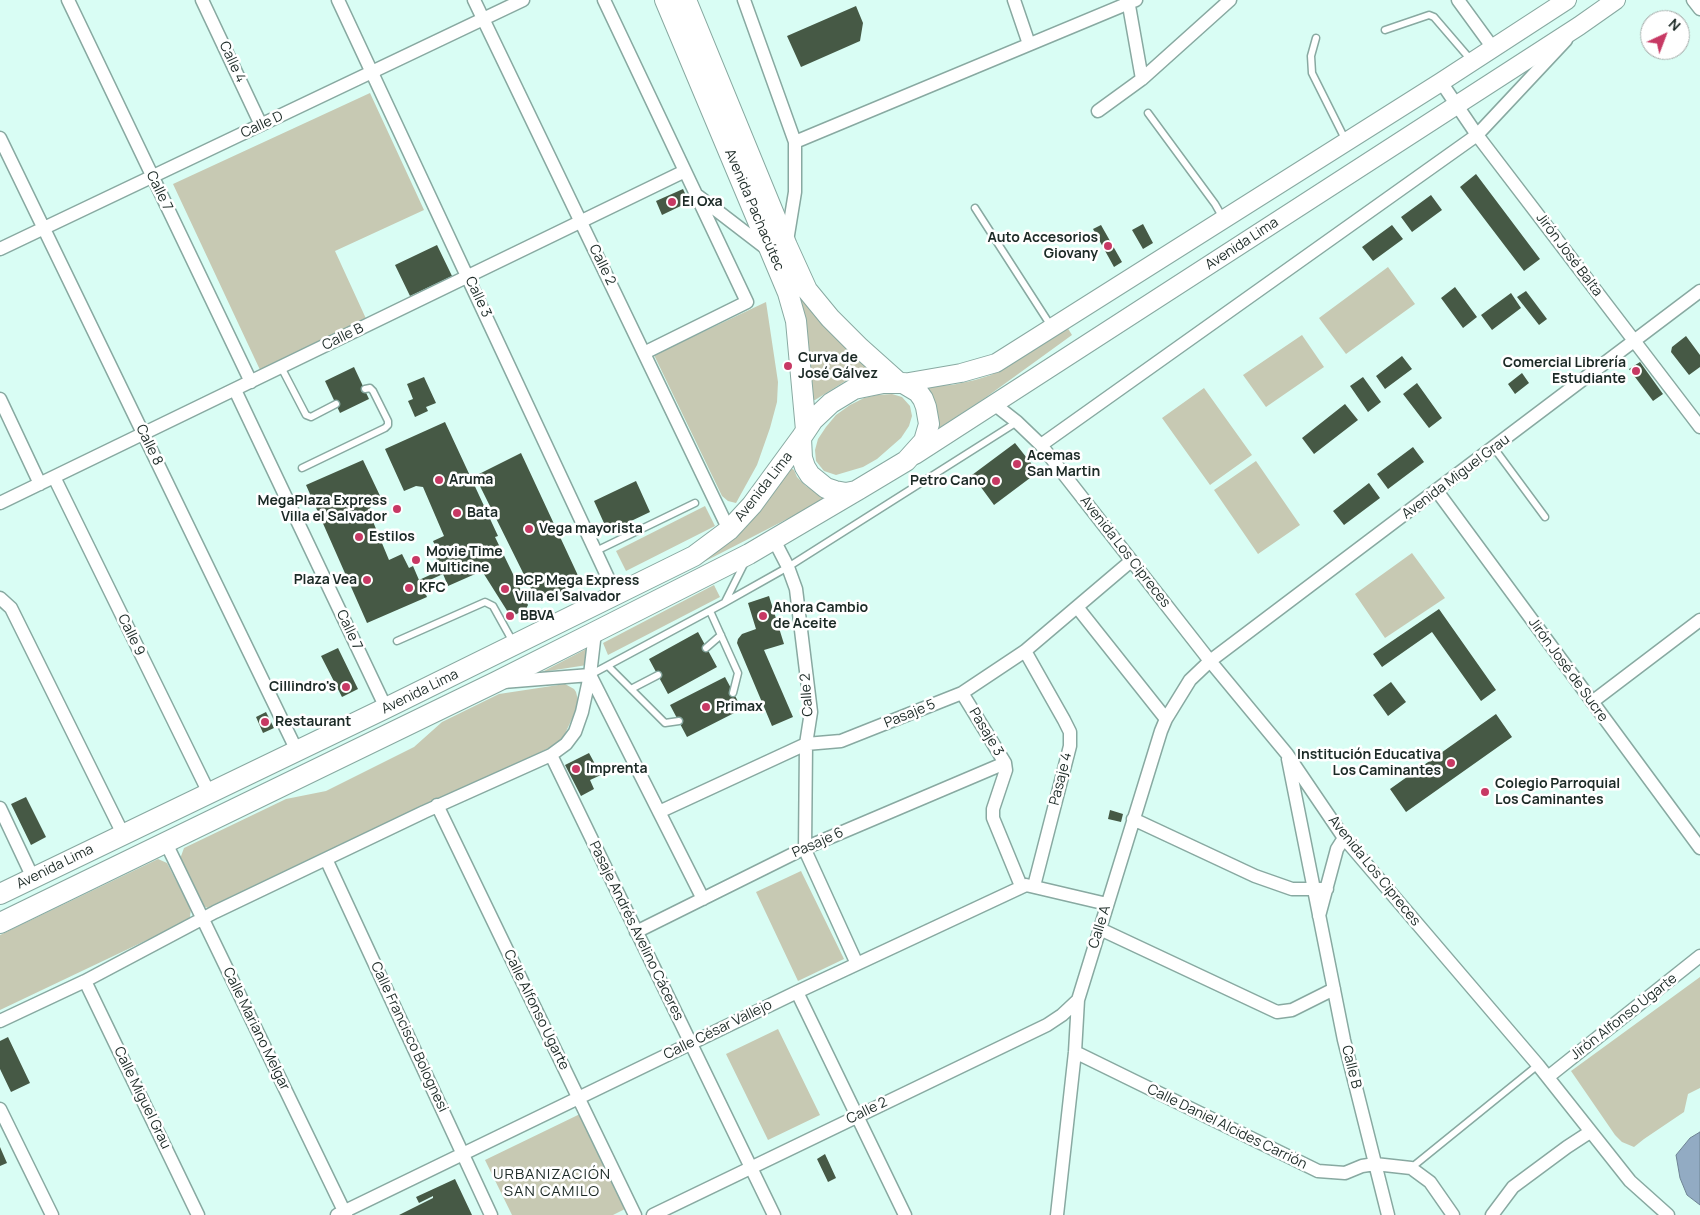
<!DOCTYPE html>
<html>
<head>
<meta charset="utf-8">
<style>
  body { margin:0 }
  #map { position:relative; width:1700px; height:1215px; overflow:hidden; background:#d9fdf4; font-family:Manrope,sans-serif }
  canvas { display:block }
  .north { position:absolute; left:1640px; top:10px; width:50px; height:50px; box-sizing:border-box; background:#fff; border:1px solid #a4aaa8; border-radius:50%; rotate:43deg; font-size:14px; font-weight:700; line-height:20px; text-align:center; color:#1c2a26 }
  .north::after { content:''; display:block; margin:auto; width:18px; height:22px; background:#c73964; clip-path:polygon(50% 0,100% 100%,50% 72%,0 100%) }
</style>
</head>
<body>
<div id="map">
<canvas width="1700" height="1215"></canvas>
<div class="north">N</div>
</div>
<script>
const g = document.querySelector('canvas').getContext('2d');
g.lineJoin = 'round';
function fillPath(path, color) {
  g.fillStyle = color;
  g.fill(path, 'evenodd');
}
function poly(rows) {
  const path = new Path2D();
  for (const r of rows) {
    path.moveTo(r[0], r[1]);
    for (let i = 2; i < r.length; i += 2) path.lineTo(r[i], r[i + 1]);
  }
  return path;
}
function strokePath(path, color, width, dash) {
  g.strokeStyle = color;
  g.lineWidth = width;
  g.lineCap = dash ? 'butt' : 'round';
  g.setLineDash(dash || []);
  g.stroke(path);
}
function label(font, color, halo, rows, align = 'center') {
  g.font = font + ' Manrope,sans-serif';
  g.lineWidth = 5;
  g.setLineDash([]);
  g.textBaseline = 'middle';
  g.strokeStyle = halo;
  g.fillStyle = color;
  for (const [text, x, y, turn = 0] of rows) {
    g.save();
    g.translate(x, y);
    g.rotate((+turn || 0) * Math.PI / 180);
    g.textAlign = isNaN(turn) ? turn : align;
    if (halo) g.strokeText(text, 0, 0);
    g.fillText(text, 0, 0);
    g.restore();
  }
}
fillPath(poly([
  [370,93,424,210,335,251,368,323,261,372,173,184],
  [1388,267,1415,304,1346,354,1319,318],
  [790,268,871,368,852,377,815,400,813,400],
  [766,302,778,382,777,402,770,428,757,465,736,503,728,501,722,496,654,355],
  [1067,327,1072,335,985,398,939,428,937,427,926,390,927,386,952,385,975,380,991,375,1009,366],
  [1302,335,1324,367,1266,407,1243,375],
  [1204,388,1252,455,1210,485,1162,418],
  [892,394,902,397,910,406,912,416,909,426,901,438,877,459,863,467,836,475,824,471,816,461,815,450,818,439,826,427,836,415,850,405,864,398,877,395],
  [1256,461,1300,525,1258,554,1214,490],
  [791,468,794,470,797,477,806,486,826,499,690,569,738,533,769,499,787,470],
  [705,506,715,526,626,571,616,551],
  [1412,553,1445,598,1385,638,1355,594],
  [714,585,720,597,608,655,603,643],
  [590,647,587,665,542,672],
  [565,684,574,689,576,692,578,700,577,708,563,738,553,746,214,910,205,907,202,904,180,859,184,848,286,799,326,791,414,747,442,722,499,694],
  [158,859,167,863,191,909,190,917,187,921,0,1010,0,935],
  [801,871,844,959,798,981,756,892],
  [1700,977,1700,1088,1688,1094,1684,1112,1644,1139,1634,1147,1622,1142,1615,1135,1571,1071],
  [778,1029,820,1115,768,1140,726,1054],
  [580,1114,627,1208,613,1215,512,1215,485,1160]
]), '#c7c9b3');
const water = poly([
  [1700,1132,1700,1205,1687,1195,1680,1178,1676,1155,1690,1138,1700,1132]
]);
fillPath(water, '#92abc3');
strokePath(water, '#6f8494', 1);
fillPath(poly([
  [856,6,863,23,860,41,801,67,787,36],
  [1476,174,1540,259,1524,271,1460,187],
  [683,189,689,202,662,215,656,201],
  [1431,195,1442,210,1412,232,1401,217],
  [1143,224,1153,243,1143,249,1132,230],
  [1101,225,1122,262,1114,267,1093,229],
  [1392,225,1403,239,1373,261,1362,247],
  [437,245,452,276,410,296,395,265],
  [1455,287,1477,317,1463,328,1441,298],
  [1526,291,1547,319,1539,325,1517,297],
  [1511,293,1521,308,1492,330,1481,315],
  [1686,336,1700,355,1700,367,1689,375,1671,352,1672,347],
  [1402,356,1412,369,1385,389,1376,376],
  [1640,362,1663,394,1653,401,1629,369],
  [354,367,369,399,340,413,325,381],
  [1522,373,1529,383,1515,394,1508,384],
  [424,377,436,403,426,407,428,411,415,417,408,401,413,399,407,384],
  [1363,377,1381,402,1368,412,1350,386],
  [1417,383,1442,418,1429,428,1403,394],
  [1345,404,1358,420,1314,454,1302,438],
  [445,422,498,536,495,537,528,605,526,609,511,617,482,571,448,586,443,574,421,584,427,597,367,623,306,485,363,460,382,500,371,505,369,512,389,560,402,554,409,568,413,566,419,580,441,570,435,556,439,554,433,541,444,536,423,487,416,486,404,491,385,449],
  [1015,443,1038,472,994,505,972,475],
  [1413,447,1424,462,1388,489,1377,474],
  [521,453,581,582,538,603,475,476],
  [636,481,650,512,608,532,594,501],
  [1369,483,1380,498,1344,525,1333,511],
  [769,596,784,644,764,650,793,717,772,726,737,643,738,639,742,634,756,629,748,603],
  [1439,609,1496,690,1481,701,1432,632,1382,667,1373,654],
  [698,632,717,667,668,694,649,659],
  [338,648,358,689,342,697,321,656],
  [725,677,742,709,687,737,670,705],
  [1391,682,1406,702,1388,716,1373,695],
  [266,712,274,728,263,733,256,717],
  [1496,714,1512,737,1406,812,1390,789],
  [589,753,601,775,590,780,594,789,581,796,565,765],
  [26,797,46,837,31,845,11,804],
  [1110,810,1123,814,1121,822,1108,819],
  [8,1037,30,1083,11,1092,0,1069,0,1041],
  [0,1147,7,1163,0,1166],
  [825,1154,836,1178,828,1182,817,1159],
  [455,1179,472,1215,399,1215,433,1198,433,1196,419,1203,416,1197]
]), '#465945');
const lane = poly([
  [1385,30,1429,15,1434,17,1471,60],
  [1316,38,1311,56,1312,73,1346,141],
  [1148,113,1215,204,1223,218],
  [975,208,1051,326],
  [281,367,306,415,311,417,336,404],
  [1494,448,1545,517],
  [302,468,385,428,388,425,388,421,373,391,370,388,365,389],
  [596,551,695,503],
  [725,602,745,562],
  [710,611,738,673,733,693],
  [397,641,485,602,493,606,513,642],
  [706,648,721,635],
  [608,666,665,723,679,721],
  [590,675,724,603,788,567,1017,422],
  [631,689,658,675],
  [1411,1168,1538,1065]
]);
const street = poly([
  [68,0,251,382],
  [202,0,261,125],
  [338,0,616,595],
  [474,0,729,530],
  [604,0,747,302,644,353],
  [744,0,795,142,795,192,787,241],
  [1014,0,1029,44],
  [1128,0,1142,79],
  [1458,0,1493,48],
  [1693,0,1700,9],
  [1441,82,1477,135,1700,427],
  [1098,111,1142,79,1230,0],
  [0,138,297,751],
  [795,142,1136,0],
  [698,196,767,249],
  [0,249,523,0],
  [235,390,386,708],
  [0,399,40,484],
  [994,404,1017,422,1041,445,1210,661,1287,754,1344,838,1538,1065,1630,1181,1668,1215],
  [1041,445,1477,135,1566,40],
  [54,477,209,793],
  [1437,491,1700,848],
  [0,503,685,171],
  [774,540,788,567,796,589,811,712,806,744,805,850,857,964],
  [0,598,11,608,123,834],
  [1077,607,1166,719],
  [1025,651,1064,720,1070,732,1070,746,1034,886],
  [590,675,703,899],
  [503,682,590,675],
  [962,693,1005,763,1006,770,993,809,993,818,1021,886],
  [1592,702,1700,620],
  [551,755,774,1215],
  [1288,759,1344,1040,1388,1215],
  [437,805,635,1215],
  [0,808,33,878],
  [659,812,806,744,841,741,962,693,1025,651,1131,561],
  [1133,819,1255,876,1292,889,1327,889],
  [166,843,346,1215],
  [326,859,491,1215],
  [1319,916,1337,849,1344,838],
  [1100,929,1277,1012,1292,1010,1334,989],
  [636,932,805,848,1005,763],
  [85,981,198,1215],
  [797,992,905,1215],
  [0,1021,85,981,215,912,424,812,551,755,566,744,575,732,582,712,590,675,595,632],
  [1075,1052,1318,1171,1345,1173,1362,1166,1375,1164,1411,1168,1430,1182,1453,1215],
  [1548,1077,1700,956],
  [0,1109,52,1215],
  [337,1215,797,992,1026,885,1107,904],
  [653,1215,1047,1025,1062,1015,1078,1000],
  [1057,1215,1075,1052,1078,1000,1161,731,1166,719,1190,680,1210,661,1700,291],
  [1492,1215,1513,1187,1567,1147,1590,1132]
]);
const secondary = poly([
  [903,383,961,373,996,363,1441,82,1567,0],
  [915,455,1579,26,1616,0]
]);
const primary = poly([
  [665,0,788,293,796,321,806,430],
  [686,0,787,246,807,290,830,318,860,348,898,382],
  [883,383,903,383,918,392,923,399,926,407,929,424,924,441,906,461,856,491,846,493,835,491,826,488,810,475,805,467,802,458,801,438,813,420,831,403,854,389,883,383],
  [0,894,386,708,694,556,729,530,752,505,801,438],
  [0,923,496,682,595,632,749,554,856,491]
]);
strokePath(lane, '#88a9a1', 9);
strokePath(street, '#88a9a1', 15);
strokePath(secondary, '#88a9a1', 20);
strokePath(primary, '#88a9a1', 22);
strokePath(lane, '#fff', 6);
strokePath(street, '#fff', 12);
strokePath(secondary, '#fff', 18);
strokePath(primary, '#fff', 20);
for (const [x, y, r, color] of [
  [672,202,5,"#c73964"],
  [1108,246,5,"#c73964"],
  [788,366,5,"#c73964"],
  [1636,371,5,"#c73964"],
  [1017,464,5,"#c73964"],
  [439,480,5,"#c73964"],
  [996,481,5,"#c73964"],
  [397,509,5,"#c73964"],
  [457,513,5,"#c73964"],
  [529,529,5,"#c73964"],
  [359,537,5,"#c73964"],
  [416,560,5,"#c73964"],
  [367,580,5,"#c73964"],
  [409,588,5,"#c73964"],
  [505,589,5,"#c73964"],
  [510,616,5,"#c73964"],
  [763,616,5,"#c73964"],
  [346,687,5,"#c73964"],
  [706,707,5,"#c73964"],
  [265,722,5,"#c73964"],
  [1451,763,5,"#c73964"],
  [576,769,5,"#c73964"],
  [1485,792,5,"#c73964"]
]) {
  const dot = new Path2D();
  dot.arc(x, y, r, 0, 2 * Math.PI);
  g.fillStyle = color;
  g.fill(dot);
  strokePath(dot, '#fff', 2);
}
label('14px', '#1c2a26', '#fff', [
  ["Calle 4",232,62,65],
  ["Calle D",262,125,-25],
  ["Calle 7",159,191,64],
  ["Avenida Pachacútec",754,210,67],
  ["Avenida Lima",1242,244,-33],
  ["Jirón José Balta",1569,255,53],
  ["Calle 2",602,265,64],
  ["Calle 3",478,297,65],
  ["Calle B",343,337,-26],
  ["Calle 8",149,445,64],
  ["Avenida Miguel Grau",1456,477,-37],
  ["Avenida Lima",764,487,-52],
  ["Avenida Los Cipreces",1125,552,52],
  ["Calle 7",349,630,65],
  ["Calle 9",131,635,64],
  ["Jirón José de Sucre",1568,670,54],
  ["Avenida Lima",420,692,-26],
  ["Calle 2",807,695,-94],
  ["Pasaje 5",910,714,-22],
  ["Pasaje 3",986,732,59],
  ["Pasaje 4",1061,779,-76],
  ["Pasaje 6",818,843,-24],
  ["Avenida Lima",55,867,-26],
  ["Avenida Los Cipreces",1374,871,51],
  ["Calle A",1100,927,-73],
  ["Pasaje Andrés Avelino Cáceres",636,931,64],
  ["Calle Alfonso Ugarte",536,1010,64],
  ["Jirón Alfonso Ugarte",1624,1017,-38],
  ["Calle Mariano Melgar",256,1029,64],
  ["Calle César Vallejo",718,1030,-26],
  ["Calle Francisco Bolognesi",409,1037,65],
  ["Calle B",1351,1067,76],
  ["Calle Miguel Grau",142,1098,64],
  ["Calle 2",867,1111,-26],
  ["Calle Daniel Alcides Carrión",1227,1127,26]
]);
label('bold 14px', '#1c2a26', '#fff', [
  ["El Oxa",682,202],
  ["Auto Accesorios",1098,238,"right"],
  ["Giovany",1098,254,"right"],
  ["Curva de",798,358],
  ["José Gálvez",798,374],
  ["Comercial Librería",1626,363,"right"],
  ["Estudiante",1626,379,"right"],
  ["Acemas",1027,456],
  ["San Martin",1027,472],
  ["Aruma",449,480],
  ["Petro Cano",986,481,"right"],
  ["MegaPlaza Express",387,501,"right"],
  ["Villa el Salvador",387,517,"right"],
  ["Bata",467,513],
  ["Vega mayorista",539,529],
  ["Estilos",369,537],
  ["Movie Time",426,552],
  ["Multicine",426,568],
  ["Plaza Vea",357,580,"right"],
  ["BCP Mega Express",515,581],
  ["Villa el Salvador",515,597],
  ["KFC",419,588],
  ["Ahora Cambio",773,608],
  ["de Aceite",773,624],
  ["BBVA",520,616],
  ["Cillindro's",336,687,"right"],
  ["Primax",716,707],
  ["Restaurant",275,722],
  ["Institución Educativa",1441,755,"right"],
  ["Los Caminantes",1441,771,"right"],
  ["Imprenta",586,769],
  ["Colegio Parroquial",1495,784],
  ["Los Caminantes",1495,800]
], 'left');
g.letterSpacing = '1px';
label('15px', '#1c2a26', '#fff', [
  ["URBANIZACIÓN",552,1175],
  ["SAN CAMILO",552,1192]
]);
g.letterSpacing = '0px';
</script>
</body>
</html>
